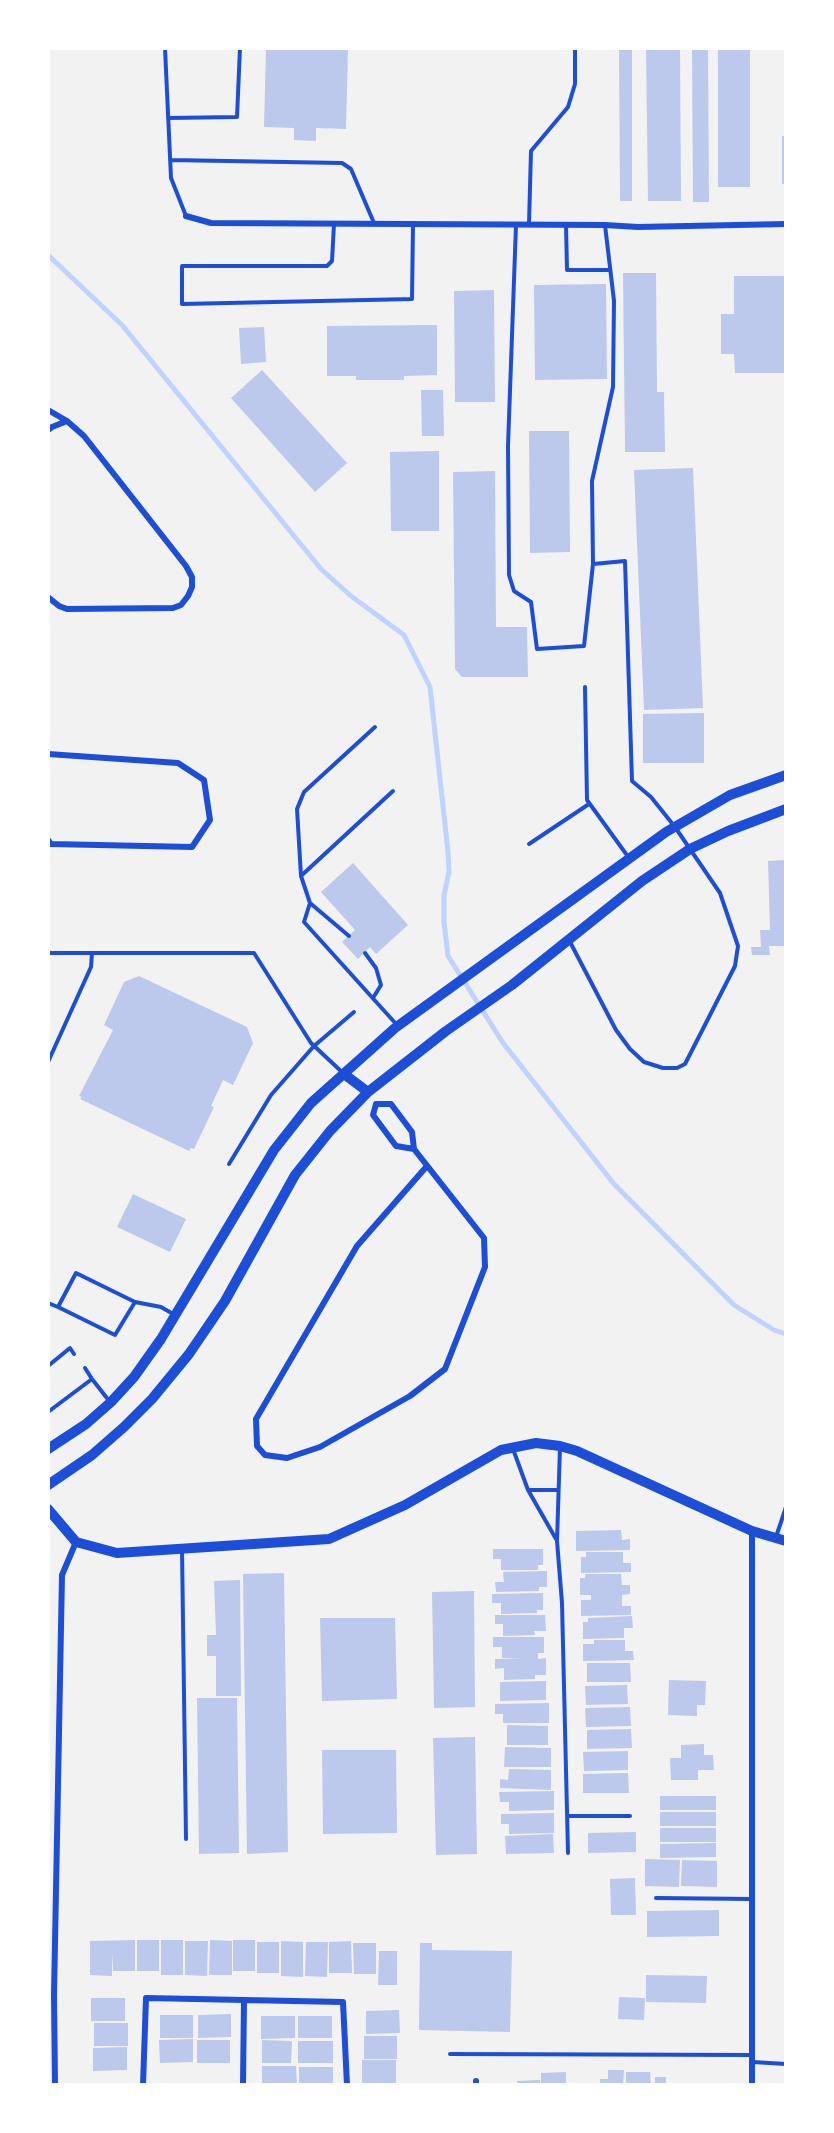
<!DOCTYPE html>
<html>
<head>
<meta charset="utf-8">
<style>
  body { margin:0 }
  #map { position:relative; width:834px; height:2133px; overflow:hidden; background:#f2f2f2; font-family:Roboto,sans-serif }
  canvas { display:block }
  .frame { position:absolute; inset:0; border:50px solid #fff; pointer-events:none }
</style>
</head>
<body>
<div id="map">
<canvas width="834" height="2133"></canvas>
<div class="frame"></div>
</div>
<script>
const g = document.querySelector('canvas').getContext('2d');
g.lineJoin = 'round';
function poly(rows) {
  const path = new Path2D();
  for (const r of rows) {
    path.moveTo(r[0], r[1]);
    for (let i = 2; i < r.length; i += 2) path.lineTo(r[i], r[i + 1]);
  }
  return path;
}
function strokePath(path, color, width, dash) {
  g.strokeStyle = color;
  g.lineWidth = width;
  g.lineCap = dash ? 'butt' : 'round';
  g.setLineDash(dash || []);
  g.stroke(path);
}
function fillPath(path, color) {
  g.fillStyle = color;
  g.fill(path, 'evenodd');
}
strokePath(poly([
  [48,255,122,325,321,569,351,596,404,635,430,687,448,852,449,872,444,895,444,922,448,956,503,1043,614,1184,734,1305,774,1330,786,1334]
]), '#bfd3fe', 5);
fillPath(poly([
  [266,48,348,48,346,129,316,128,316,141,294,140,294,128,264,127],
  [619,48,632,48,632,201,620,201],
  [646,48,680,48,681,201,648,201],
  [692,48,708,48,709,202,693,202],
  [718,48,750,48,750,187,718,187],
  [782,136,786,136,786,184,782,184],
  [623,273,656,273,657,392,664,392,665,452,625,452],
  [734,276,786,276,786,373,735,373,734,354,721,354,721,314,734,314],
  [606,284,607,379,535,380,534,285],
  [494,290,495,402,455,402,454,291],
  [437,325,437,375,404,376,404,380,356,380,356,376,327,376,327,326],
  [264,327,266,362,241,364,239,328],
  [262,370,347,463,315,492,231,398],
  [421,390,443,390,444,436,422,436],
  [529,431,569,431,570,552,530,553],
  [439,451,439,531,391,531,390,452],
  [693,468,703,708,644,710,634,470],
  [495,471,496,627,527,627,528,677,462,677,455,669,453,472],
  [704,713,704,763,643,763,643,714],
  [786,860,786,946,769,946,770,955,752,955,751,947,761,947,760,930,770,930,768,861],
  [353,863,408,925,376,954,370,947,358,959,342,942,355,930,321,892],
  [139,976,247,1027,253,1043,233,1085,223,1080,211,1106,214,1107,194,1149,191,1148,189,1151,80,1099,82,1097,79,1096,113,1030,104,1025,124,982],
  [133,1194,186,1219,170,1252,117,1227],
  [621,1530,622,1540,630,1539,630,1550,576,1551,576,1531],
  [493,1549,543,1549,543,1565,538,1565,538,1570,501,1570,501,1559,493,1559],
  [586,1552,623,1552,623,1563,631,1563,631,1572,581,1573,581,1557,586,1557],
  [547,1571,547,1587,539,1587,539,1591,496,1592,495,1582,504,1582,503,1572],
  [284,1573,288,1852,247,1854,243,1574],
  [585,1574,621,1574,622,1585,630,1585,630,1594,622,1595,622,1606,631,1606,631,1615,581,1616,581,1600,591,1600,591,1595,580,1595,580,1578,585,1578],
  [240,1580,241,1696,216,1696,216,1656,207,1656,207,1635,216,1635,214,1581],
  [474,1591,475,1707,434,1708,432,1592],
  [543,1593,543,1610,537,1610,537,1613,501,1614,501,1603,492,1603,492,1594],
  [495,1615,545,1615,546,1631,534,1631,535,1635,503,1636,503,1624,495,1624],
  [632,1616,633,1628,624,1628,624,1638,583,1639,583,1622,588,1622,588,1618],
  [320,1618,395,1618,397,1699,322,1701],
  [493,1637,544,1637,544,1653,538,1653,538,1659,546,1658,546,1675,535,1675,535,1679,504,1680,504,1668,495,1669,495,1659,524,1658,502,1658,502,1647,493,1647],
  [594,1640,625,1640,625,1651,633,1651,634,1660,583,1661,583,1644,594,1644],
  [587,1663,630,1663,631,1682,587,1682],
  [669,1680,706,1681,705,1705,697,1705,697,1716,668,1715],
  [546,1681,546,1700,500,1701,500,1682],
  [627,1685,628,1704,586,1705,585,1686],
  [197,1698,237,1698,239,1853,199,1854],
  [549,1703,549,1723,503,1723,503,1714,495,1714,495,1704],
  [630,1707,631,1726,586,1727,585,1708],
  [507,1725,548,1726,548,1745,507,1745],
  [631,1729,632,1748,587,1749,587,1730],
  [475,1737,477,1854,436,1855,433,1738],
  [704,1744,704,1755,713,1755,714,1770,698,1770,698,1780,671,1780,670,1758,681,1758,681,1745],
  [505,1747,551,1748,551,1767,504,1767],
  [322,1750,396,1750,397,1833,323,1834],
  [628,1751,628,1770,584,1771,583,1752],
  [509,1769,551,1770,551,1790,500,1788,500,1779,508,1780],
  [628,1773,629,1793,583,1793,583,1774],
  [554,1791,554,1810,509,1811,509,1802,500,1802,499,1792],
  [660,1796,716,1796,716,1810,660,1810],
  [660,1812,716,1812,716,1826,660,1826],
  [554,1813,554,1833,509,1834,509,1824,501,1824,501,1814],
  [660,1828,716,1828,716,1842,660,1842],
  [636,1832,636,1852,588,1853,588,1833],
  [553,1834,554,1853,506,1854,505,1836],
  [716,1843,716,1857,660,1858,660,1844],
  [645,1859,680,1860,679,1887,645,1886],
  [682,1860,717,1861,717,1887,681,1886],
  [635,1878,636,1915,611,1915,610,1879],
  [719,1910,719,1936,647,1937,647,1911],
  [135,1940,135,1971,113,1971,112,1952,112,1976,90,1975,90,1941],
  [137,1940,159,1940,159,1971,137,1971],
  [161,1940,183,1940,183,1975,161,1975],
  [210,1940,232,1941,232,1975,209,1975],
  [233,1940,255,1940,255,1971,233,1971],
  [185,1941,208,1941,207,1976,185,1975],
  [281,1941,303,1942,303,1977,281,1976],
  [351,1941,352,1973,329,1973,329,1942],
  [257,1942,279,1942,279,1973,257,1973],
  [306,1942,328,1942,327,1977,305,1976],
  [353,1943,376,1943,376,1974,354,1974],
  [420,1943,432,1943,432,1950,512,1951,510,2032,419,2030],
  [379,1951,397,1951,397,1985,378,1985],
  [646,1975,707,1976,706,2003,646,2002],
  [619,1997,645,1998,644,2020,618,2019],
  [91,1998,125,1998,125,2021,91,2021],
  [399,2010,400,2033,366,2034,366,2011],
  [231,2014,231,2037,198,2038,198,2015],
  [160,2015,193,2015,193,2038,160,2038],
  [261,2016,295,2016,295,2038,261,2039],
  [298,2016,332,2016,332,2038,298,2038],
  [94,2023,128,2023,128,2046,94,2046],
  [364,2036,397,2036,397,2059,364,2059],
  [193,2039,193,2062,160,2063,159,2040],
  [197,2040,230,2040,230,2063,197,2063],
  [262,2040,292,2041,291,2063,262,2063],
  [298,2041,333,2041,333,2063,298,2063],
  [127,2047,127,2070,93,2071,93,2048],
  [362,2060,396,2060,396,2083,362,2083],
  [262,2066,296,2066,297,2085,262,2085],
  [299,2067,333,2067,333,2085,299,2085],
  [608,2070,624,2070,623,2085,600,2085,600,2079,608,2079],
  [566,2072,566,2085,541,2085,541,2073],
  [626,2072,650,2072,651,2085,626,2085],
  [655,2077,666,2077,666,2085,655,2085],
  [540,2080,540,2085,517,2085,517,2081]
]), '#bdc9ec');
strokePath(poly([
  [165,48,171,178,186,216],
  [168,118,237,117,240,48],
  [170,160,342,163,351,169,374,223],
  [334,224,332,261,327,266,182,266,182,304,412,299,413,224],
  [529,224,531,151,568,107,575,84,575,48],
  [516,225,508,446,509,575,514,591,531,602,537,649,584,646,593,564],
  [566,225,567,270,610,270],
  [585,687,587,800,629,858],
  [375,727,304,792,297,809,301,876,310,903,304,922,397,1025],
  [529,844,589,804],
  [302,875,393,791],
  [310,903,349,936],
  [569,940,616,1030,630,1049,644,1062,663,1068,677,1068,685,1064,735,966,738,946,720,893,675,827,651,797,632,781,625,561,593,564,592,481,613,387,614,301,605,225],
  [48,953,254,953,311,1043,343,1073],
  [365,953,376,968,381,985,373,998],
  [48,1062,91,967,92,953],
  [229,1164,271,1095,314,1046,354,1012],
  [135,1302,115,1335,58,1307,76,1273,135,1302,161,1307,175,1315],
  [48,1303,58,1307],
  [48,1366,70,1348,74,1354],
  [85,1368,92,1379],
  [48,1412,92,1379,110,1402],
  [560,1447,557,1541,562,1603,568,1853],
  [513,1449,528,1490,556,1539],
  [528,1490,558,1490],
  [776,1537,786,1507],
  [182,1549,186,1839],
  [568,1816,630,1816],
  [656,1898,752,1899],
  [450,2054,752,2055],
  [753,2062,786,2064]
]), '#1d4ed8', 4);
strokePath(poly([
  [186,216,211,223,605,225,638,227,786,224],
  [48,410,67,421,84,436,186,566,192,577,192,587,188,596,181,605,173,608,67,609,59,606,48,597],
  [48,430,52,427,67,421],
  [48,754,178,763,204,780,210,820,192,847,51,844,48,840],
  [376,1104,391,1104,412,1132,414,1149,484,1238,485,1267,445,1369,410,1396,320,1447,287,1458,265,1455,257,1446,256,1419,357,1246,427,1166],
  [376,1104,373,1115,396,1146,414,1149],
  [476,2081,476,2085],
  [55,2085,54,1995,62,1575,76,1542],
  [143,2085,146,1998,343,2002,347,2085],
  [243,2085,244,2000],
  [752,2085,752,1531]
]), '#1d4ed8', 6);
strokePath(poly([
  [48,1509,76,1542,117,1553,329,1539,405,1505,501,1450,536,1443,560,1446,577,1451,752,1531,786,1541]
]), '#1d4ed8', 10);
strokePath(poly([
  [344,1074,368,1092],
  [48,1449,86,1424,111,1402,134,1377,161,1339,274,1150,311,1103,395,1028,666,832,730,795,786,775],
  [48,1485,92,1455,124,1427,152,1399,189,1354,225,1301,295,1175,330,1131,368,1092,446,1031,512,985,642,881,690,849,728,831,786,809]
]), '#1d4ed8', 10);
</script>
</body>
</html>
